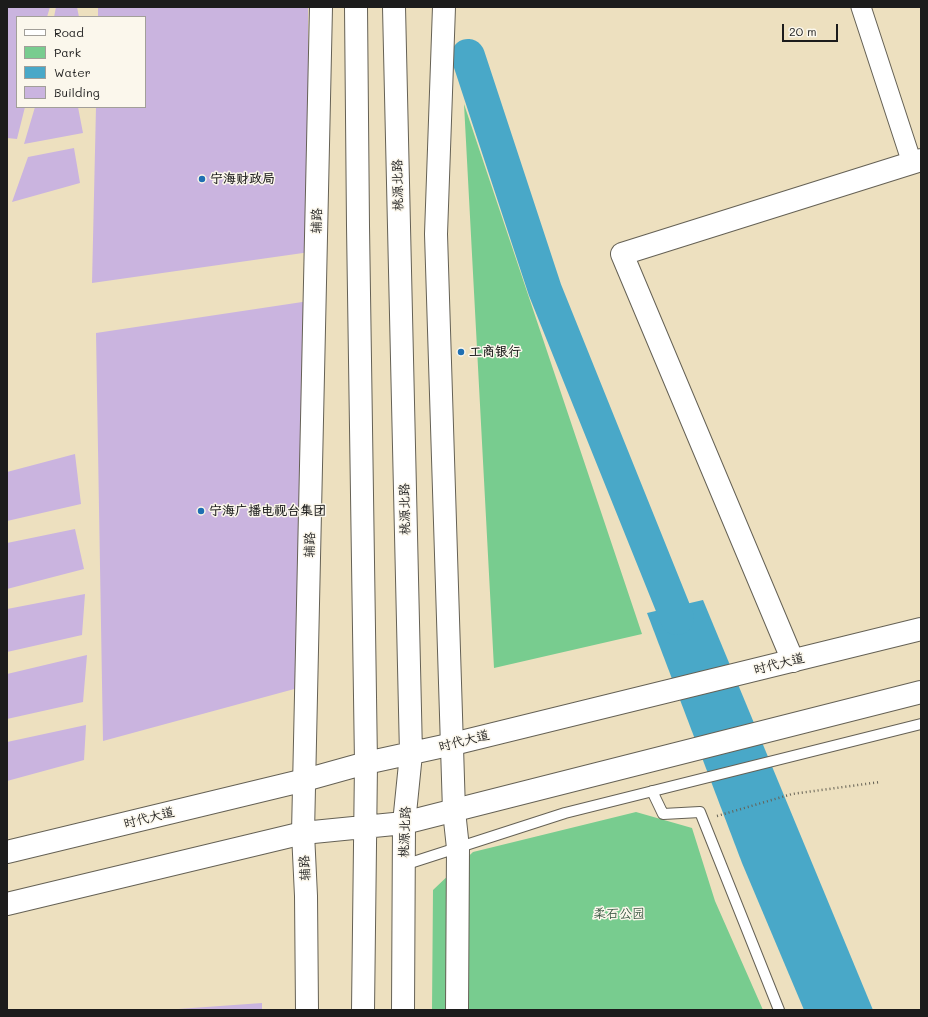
<!DOCTYPE html>
<html>
<head>
<meta charset="utf-8">
<style>
  body { margin:0 }
  #map { position:relative; width:928px; height:1017px; overflow:hidden; background:#ede0bf; font-family:Mali,sans-serif }
  canvas { display:block }
  .frame { position:absolute; inset:0; border:8px solid #1c1c1c; pointer-events:none }
  .legend { position:absolute; left:16px; top:16px; width:130px; height:92px; box-sizing:border-box; background:#fbf7ec; border:1px solid #a29f99; margin:0; padding:5px 7px; list-style:none; font-size:12px; color:#1c1c1c }
  .legend li { display:flex; align-items:center; gap:8px; height:20px }
  .legend b { width:20px; border:1px solid #a29f99 }
  .scale { position:absolute; left:782px; top:24px; width:56px; height:18px; box-sizing:border-box; border:2px solid #1c1c1c; border-top:0; padding-left:5px; font-size:12px; line-height:14px; white-space:nowrap; color:#1c1c1c; -webkit-text-stroke:3px #fbf7ec; paint-order:stroke }
</style>
</head>
<body>
<div id="map">
<canvas width="928" height="1017"></canvas>
<div class="frame"></div>
<ul class="legend">
<li><b style="height:5px;background:#fff"></b>Road</li>
<li><b style="height:11px;background:#78cc8f"></b>Park</li>
<li><b style="height:11px;background:#49a8c8"></b>Water</li>
<li><b style="height:11px;background:#cab4df"></b>Building</li>
</ul>
<div class="scale">20 m</div>
</div>
<script>
const g = document.querySelector('canvas').getContext('2d');
g.lineJoin = 'round';
function fillPath(path, color) {
  g.fillStyle = color;
  g.fill(path, 'evenodd');
}
function poly(rows) {
  const path = new Path2D();
  for (const r of rows) {
    path.moveTo(r[0], r[1]);
    for (let i = 2; i < r.length; i += 2) path.lineTo(r[i], r[i + 1]);
  }
  return path;
}
function strokePath(path, color, width, dash) {
  g.strokeStyle = color;
  g.lineWidth = width;
  g.lineCap = dash ? 'butt' : 'round';
  g.setLineDash(dash || []);
  g.stroke(path);
}
function label(font, color, halo, rows, align = 'center') {
  g.font = font + ' Mali,"LXGW WenKai TC",sans-serif';
  g.lineWidth = 3;
  g.setLineDash([]);
  g.textBaseline = 'middle';
  g.strokeStyle = halo;
  g.fillStyle = color;
  for (const [text, x, y, turn = 0] of rows) {
    g.save();
    g.translate(x, y);
    g.rotate((+turn || 0) * Math.PI / 180);
    g.textAlign = isNaN(turn) ? turn : align;
    if (halo) g.strokeText(text, 0, 0);
    g.fillText(text, 0, 0);
    g.restore();
  }
}
fillPath(poly([
  [464,104,642,634,494,668],
  [636,812,692,828,715,901,763,1010,432,1010,433,890,473,852]
]), '#78cc8f');
fillPath(poly([
  [703,600,873,1010,804,1010,742,863,647,613]
]), '#49a8c8');
strokePath(poly([
  [468,56,545,290,677,618]
]), '#49a8c8', 34);
fillPath(poly([
  [7,7,50,7,47,17,17,17,17,107,25,107,17,139,7,138],
  [56,7,77,7,79,17,54,17],
  [98,7,308,7,310,252,92,283,96,107,145,107,145,17,98,17],
  [35,107,78,107,83,133,24,144],
  [74,148,80,183,12,202,28,157],
  [309,301,298,688,103,741,96,333],
  [75,454,81,504,7,521,7,472],
  [75,529,84,569,7,589,7,543],
  [85,594,82,635,7,652,7,609],
  [87,655,83,702,7,719,7,674],
  [86,725,84,760,7,781,7,742],
  [262,1003,262,1010,178,1010,178,1009]
]), '#cab4df');
const lane = poly([
  [652,791,663,814,700,812,779,1010],
  [404,865,565,813,921,724]
]);
const street = poly([
  [861,7,912,163]
]);
const secondary = poly([
  [444,7,436,234,454,811,458,848,457,1010],
  [793,661,622,254,921,160],
  [307,1010,306,896,303,833,321,7]
]);
const primary = poly([
  [356,7,358,226,366,763,363,1010],
  [394,7,411,754,404,823,403,1010],
  [7,852,305,780,366,763,453,744,921,629],
  [7,904,303,833,404,823,921,692]
]);
strokePath(lane, '#656155', 12);
strokePath(street, '#656155', 21);
strokePath(secondary, '#656155', 24);
strokePath(primary, '#656155', 24);
strokePath(poly([
  [717,816,792,794,880,782]
]), '#656155', 2.5, [1, 3]);
strokePath(lane, '#fff', 10);
strokePath(street, '#fff', 19);
strokePath(secondary, '#fff', 22);
strokePath(primary, '#fff', 22);
for (const [x, y, r, color] of [
  [202,179,4,"#1f6fb2"],
  [461,352,4,"#1f6fb2"],
  [201,511,4,"#1f6fb2"]
]) {
  const dot = new Path2D();
  dot.arc(x, y, r, 0, 2 * Math.PI);
  g.fillStyle = color;
  g.fill(dot);
  strokePath(dot, '#fbf7ec', 1.5);
}
label('bold 13px', '#1c1c1c', '#fbf7ec', [
  ["宁海财政局",210,179],
  ["工商银行",469,352],
  ["宁海广播电视台集团",209,511]
], 'left');
label('13px', '#1c1c1c', '#fbf7ec', [
  ["桃源北路",398,185,-91],
  ["辅路",317,221,-89],
  ["桃源北路",405,509,-91],
  ["辅路",310,545,-89],
  ["时代大道",779,664,-14],
  ["时代大道",464,741,-14],
  ["时代大道",149,818,-14],
  ["桃源北路",405,832,-88],
  ["辅路",305,868,-93]
]);
label('13px', '#3c5a44', '#fbf7ec', [
  ["柔石公园",619,914]
]);
</script>
</body>
</html>
